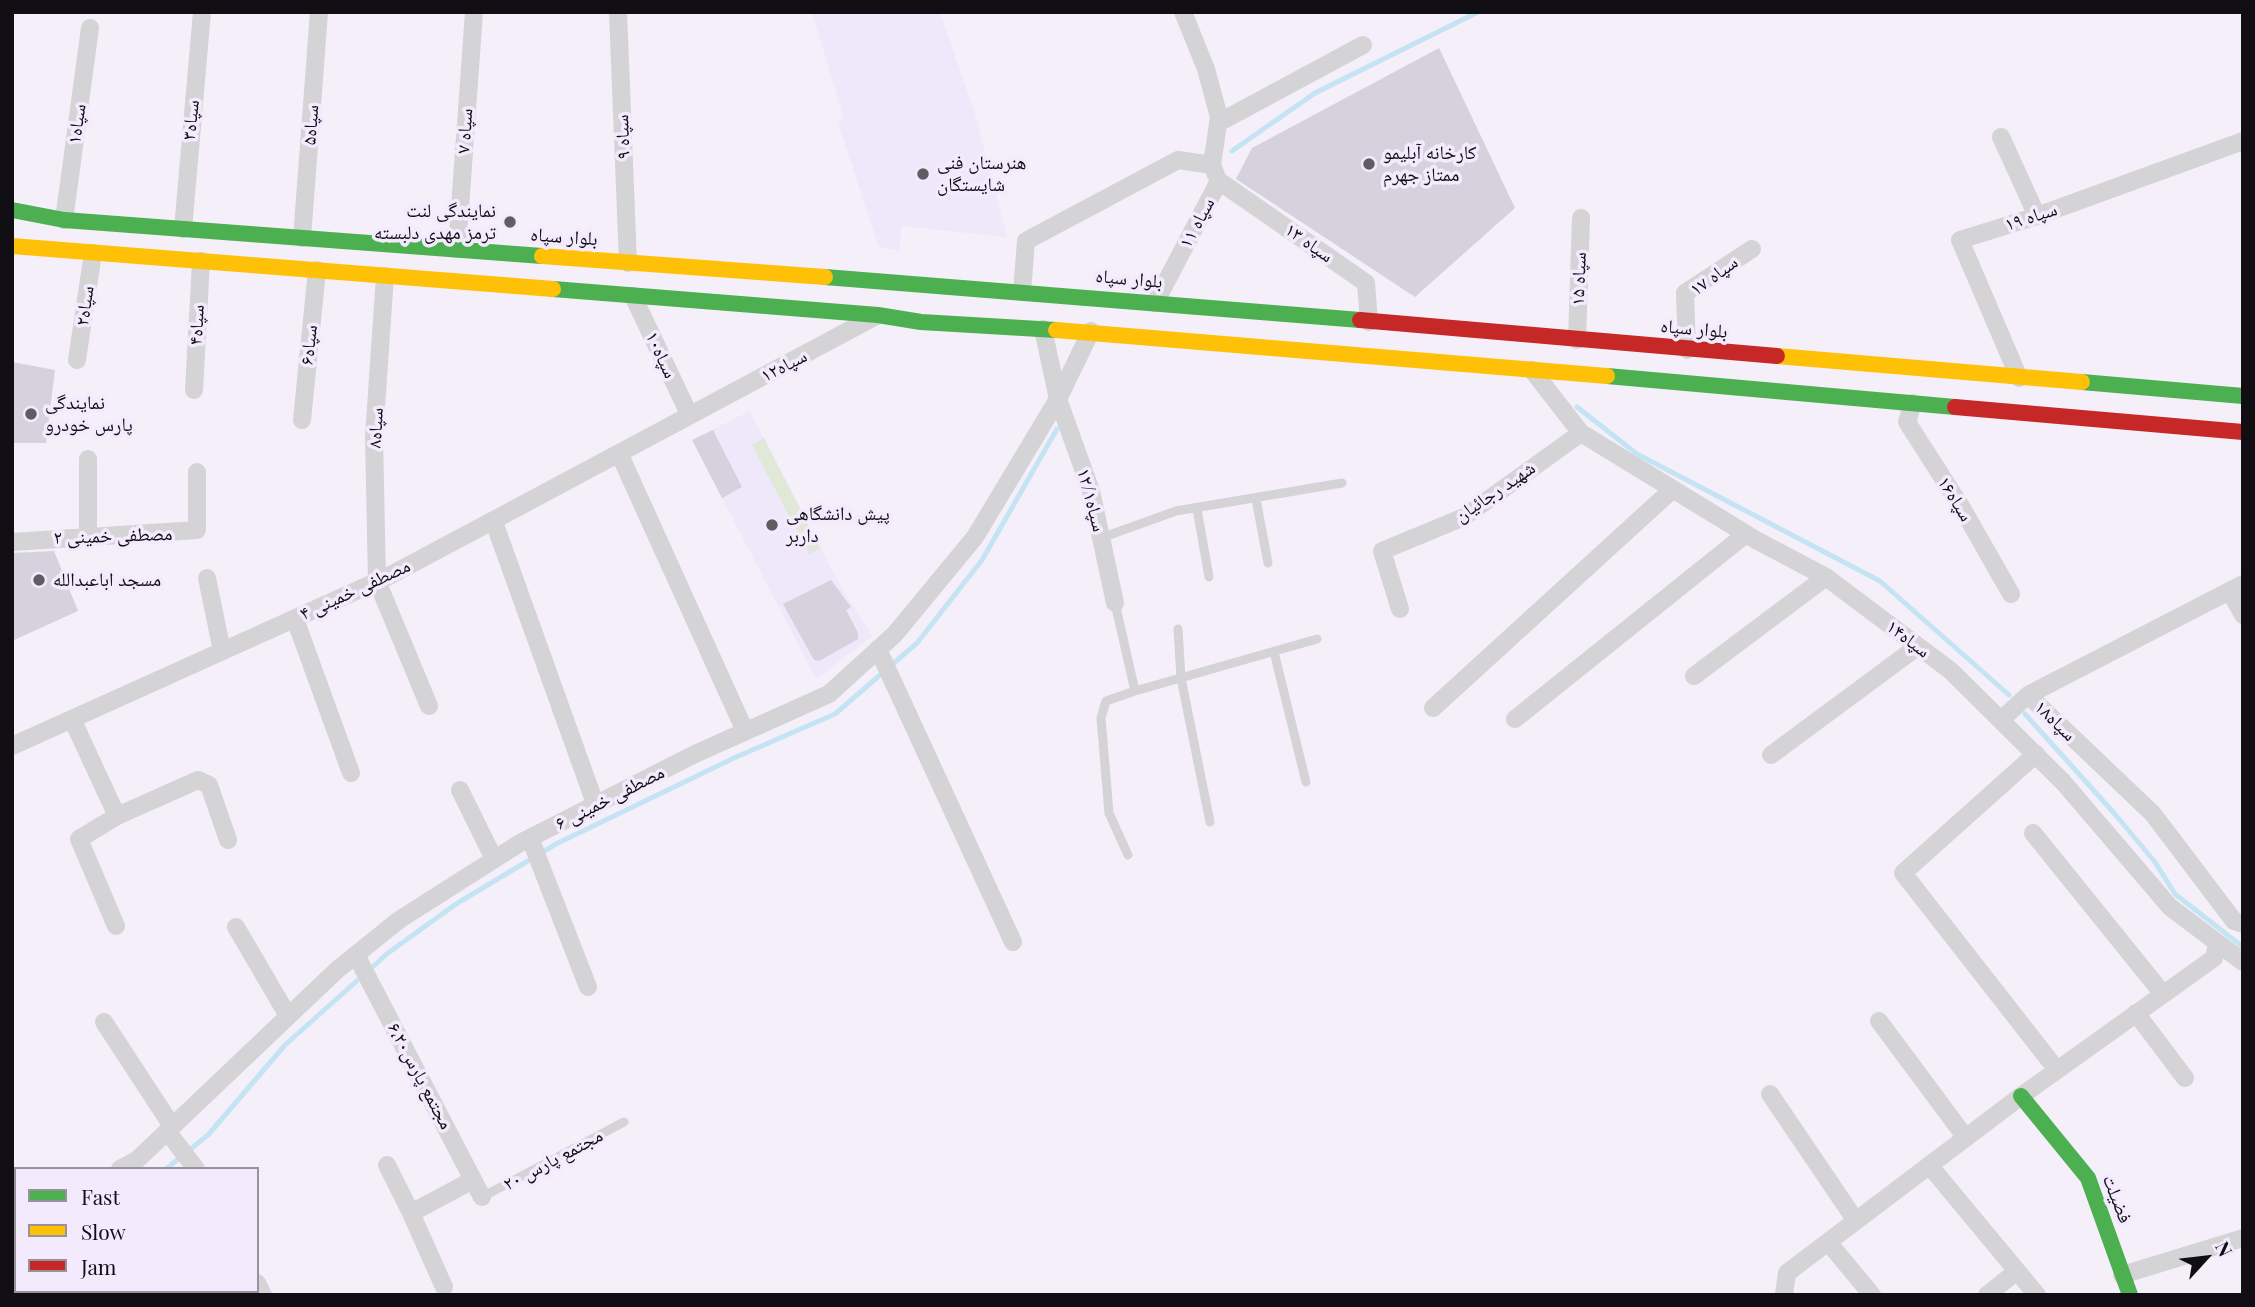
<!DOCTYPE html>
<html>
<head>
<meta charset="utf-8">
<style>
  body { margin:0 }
  #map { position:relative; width:2255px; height:1307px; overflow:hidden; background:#f4eff9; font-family:"Playfair Display",serif }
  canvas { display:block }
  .frame { position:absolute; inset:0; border:14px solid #100d13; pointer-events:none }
  .legend { position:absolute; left:14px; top:1167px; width:245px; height:126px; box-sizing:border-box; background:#f3ebfd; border:2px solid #98929f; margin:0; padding:9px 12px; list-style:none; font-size:21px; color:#100d13 }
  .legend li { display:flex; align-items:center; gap:14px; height:35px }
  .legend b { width:35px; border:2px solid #98929f }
  .north { position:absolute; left:2171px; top:1223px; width:70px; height:70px; -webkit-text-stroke:5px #f3ebfd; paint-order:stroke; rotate:63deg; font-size:19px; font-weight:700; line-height:28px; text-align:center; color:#100d13 }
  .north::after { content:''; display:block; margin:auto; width:24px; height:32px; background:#100d13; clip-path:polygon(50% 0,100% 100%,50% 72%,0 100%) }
</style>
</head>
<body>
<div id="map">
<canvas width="2255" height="1307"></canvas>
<div class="frame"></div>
<ul class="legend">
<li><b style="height:9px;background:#4caf50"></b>Fast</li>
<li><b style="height:9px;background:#ffc107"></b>Slow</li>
<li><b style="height:9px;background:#c62828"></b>Jam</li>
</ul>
<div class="north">N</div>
</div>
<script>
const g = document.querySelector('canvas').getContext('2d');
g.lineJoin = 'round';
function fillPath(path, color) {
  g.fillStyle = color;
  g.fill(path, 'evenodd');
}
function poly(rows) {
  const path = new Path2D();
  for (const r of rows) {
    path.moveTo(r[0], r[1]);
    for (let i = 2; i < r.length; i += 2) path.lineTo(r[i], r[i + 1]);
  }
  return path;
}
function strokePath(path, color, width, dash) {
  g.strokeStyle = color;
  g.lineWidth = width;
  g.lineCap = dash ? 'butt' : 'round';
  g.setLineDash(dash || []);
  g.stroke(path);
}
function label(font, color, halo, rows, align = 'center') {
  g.font = font + ' "Playfair Display","Noto Naskh Arabic",serif';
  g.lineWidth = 7;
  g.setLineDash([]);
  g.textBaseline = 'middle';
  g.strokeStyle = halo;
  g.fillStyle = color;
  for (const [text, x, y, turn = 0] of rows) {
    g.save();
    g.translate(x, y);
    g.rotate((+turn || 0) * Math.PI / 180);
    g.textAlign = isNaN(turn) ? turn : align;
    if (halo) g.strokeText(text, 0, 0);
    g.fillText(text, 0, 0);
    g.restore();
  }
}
fillPath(poly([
  [812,12,940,12,976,117,1007,237,901,226,900,251,879,247,838,123,844,120],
  [750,411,836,578,872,636,816,679,692,440]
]), '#efe7fa');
fillPath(poly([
  [764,438,820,548,809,554,752,445]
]), '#e0e8d8');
strokePath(poly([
  [1232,151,1315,93,1478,12],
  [1577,407,1637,454,1880,581,2009,695],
  [2025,714,2114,813,2155,862,2175,894,2243,947],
  [166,1169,208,1135,285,1045,388,953,456,904,556,844,734,758,835,714,917,643,982,560,1057,429],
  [12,1235,16,1233]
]), '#c5e4f3', 5);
fillPath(poly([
  [1439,48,1515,208,1415,297,1236,179,1252,148],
  [12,362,55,370,46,443,12,443],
  [713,430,742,487,722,498,692,440],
  [54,551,78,611,12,641,12,553],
  [831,580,851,607,846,610,858,633,858,639,819,661,814,660,783,604]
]), '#d5d2de');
strokePath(poly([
  [1256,499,1268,563],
  [1197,509,1209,577],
  [1101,538,1176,511,1342,483],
  [1115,603,1135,691,1317,639],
  [1178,629,1181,678,1210,822],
  [1274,652,1306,782],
  [1128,855,1109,813,1101,718,1106,701,1135,691],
  [482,1197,624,1122]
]), '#d4d3d6', 9);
strokePath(poly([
  [618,12,628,263],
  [1183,12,1206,69,1219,117,1212,165,1216,175],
  [1218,123,1363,45],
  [2001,137,2037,216],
  [1219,181,1366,283,1369,322],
  [64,220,90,28],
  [183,229,202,12],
  [302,238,319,12],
  [457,249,474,12],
  [385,276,374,436,377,581,429,706],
  [1022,292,1026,241,1178,160,1212,165],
  [633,296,689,414],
  [1155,303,1219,181],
  [1043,329,1058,399,1091,491,1115,603],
  [1577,340,1581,218],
  [1687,350,1685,293,1752,249],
  [77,360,93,253],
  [1532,370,1581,433,1756,540,1826,577,1951,671,2063,782,2170,907,2243,962],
  [2019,378,1960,240,2037,216,2243,141],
  [194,390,201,261],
  [1913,403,1907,422,1962,508,2011,594],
  [302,420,317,270],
  [619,453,745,731],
  [494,522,596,806],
  [88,535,88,459],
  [12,542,197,530,197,472],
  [207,578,222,651],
  [2243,584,2028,695,2153,814,2234,921,2243,924],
  [2230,591,2243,615],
  [1400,609,1382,551,1464,517,1581,433],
  [295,619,351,773],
  [878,649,1013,942],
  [1694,676,1826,577],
  [1433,708,1673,489],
  [72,719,117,816,198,780,209,785,228,840],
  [1515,719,1746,534],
  [2002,719,2028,695],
  [12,746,389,576,876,316],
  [2036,754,1903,873,2057,1070],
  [1771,755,1917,647],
  [460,790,494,859],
  [2033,833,2163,994],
  [530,838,588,987],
  [116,926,79,839,117,816],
  [236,927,288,1016],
  [356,955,482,1197],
  [2136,1013,2185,1078],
  [1879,1021,1966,1138],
  [104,1022,172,1126],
  [1770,1094,1856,1221],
  [167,1131,196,1169],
  [387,1165,411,1213,473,1180],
  [1929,1165,2037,1295],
  [120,1169,137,1160,337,970,399,920,520,843,695,754,829,694,895,634,975,537,1058,399,1091,331],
  [12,1212,16,1211],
  [411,1213,444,1287],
  [1828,1242,1872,1295],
  [2122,1275,2243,1238],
  [257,1283,263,1295],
  [1784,1295,1787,1273,2021,1096,2214,958,2217,944],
  [1987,1295,2017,1271]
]), '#d4d3d6', 18);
strokePath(poly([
  [12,210,64,220,542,256],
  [825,277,1360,320],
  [553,289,878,315,921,322,1056,330],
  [1607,376,1955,407],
  [2082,382,2243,396],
  [2021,1096,2088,1178,2130,1295]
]), '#4caf50', 16);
strokePath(poly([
  [12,246,553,289],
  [542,256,825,277],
  [1056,330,1607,376],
  [1777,356,2082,382]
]), '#ffc107', 16);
strokePath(poly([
  [1360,320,1777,356],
  [1955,407,2243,432]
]), '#c62828', 16);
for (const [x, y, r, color] of [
  [1369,164,7,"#605c64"],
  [923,174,7,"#605c64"],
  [510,222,7,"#605c64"],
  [31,414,7,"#605c64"],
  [772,525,7,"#605c64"],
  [39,580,7,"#605c64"]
]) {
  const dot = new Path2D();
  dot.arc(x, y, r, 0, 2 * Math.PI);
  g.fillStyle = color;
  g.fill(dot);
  strokePath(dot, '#f3ebfd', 2.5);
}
label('19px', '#100d13', '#f3ebfd', [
  ["سپاه۳",191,120,-84],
  ["سپاه۱",77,124,-82],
  ["سپاه۵",311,125,-86],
  ["سپاه ۷",465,131,-86],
  ["سپاه ۹",623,137,-92],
  ["سپاه ۱۹",2031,217,-18],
  ["سپاه ۱۱",1197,223,-62],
  ["بلوار سپاه",564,237,4],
  ["سپاه ۱۳",1309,243,35],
  ["سپاه ۱۷",1714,276,-36],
  ["بلوار سپاه",1129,279,5],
  ["سپاه ۱۵",1579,279,-88],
  ["سپاه۲",85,306,-82],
  ["سپاه۴",197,325,-87],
  ["بلوار سپاه",1694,329,5],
  ["سپاه۶",309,345,-84],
  ["سپاه۱۰",661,355,65],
  ["سپاه۱۲",784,366,-27],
  ["سپاه۸",376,428,-87],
  ["شهید رجائیان",1495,492,-34],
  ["سپاه۱۶",1955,499,58],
  ["سپاه۱۲/۱",1091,500,75],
  ["مصطفی خمینی ۲",113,536,-2],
  ["مصطفی خمینی ۴",355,590,-25],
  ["سپاه۱۴",1908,639,37],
  ["سپاه۱۸",2055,721,44],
  ["مصطفی خمینی ۶",610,798,-27],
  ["۶،مجتمع پارس۲۰",420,1076,62],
  ["مجتمع پارس ۲۰",553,1160,-28],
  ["فضیلت",2117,1199,69]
]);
label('19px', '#100d13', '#f3ebfd', [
  ["کارخانه آبلیمو",1383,153],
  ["ممتاز جهرم",1383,175],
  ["هنرستان فنی",937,163],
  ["شایستگان",937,185],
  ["نمایندگی لنت",496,211,"right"],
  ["ترمز مهدی دلبسته",496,233,"right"],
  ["نمایندگی",45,403],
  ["پارس خودرو",45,425],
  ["پیش دانشگاهی",786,514],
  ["داربر",786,536],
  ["مسجد اباعبدالله",53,580]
], 'left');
</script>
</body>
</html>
